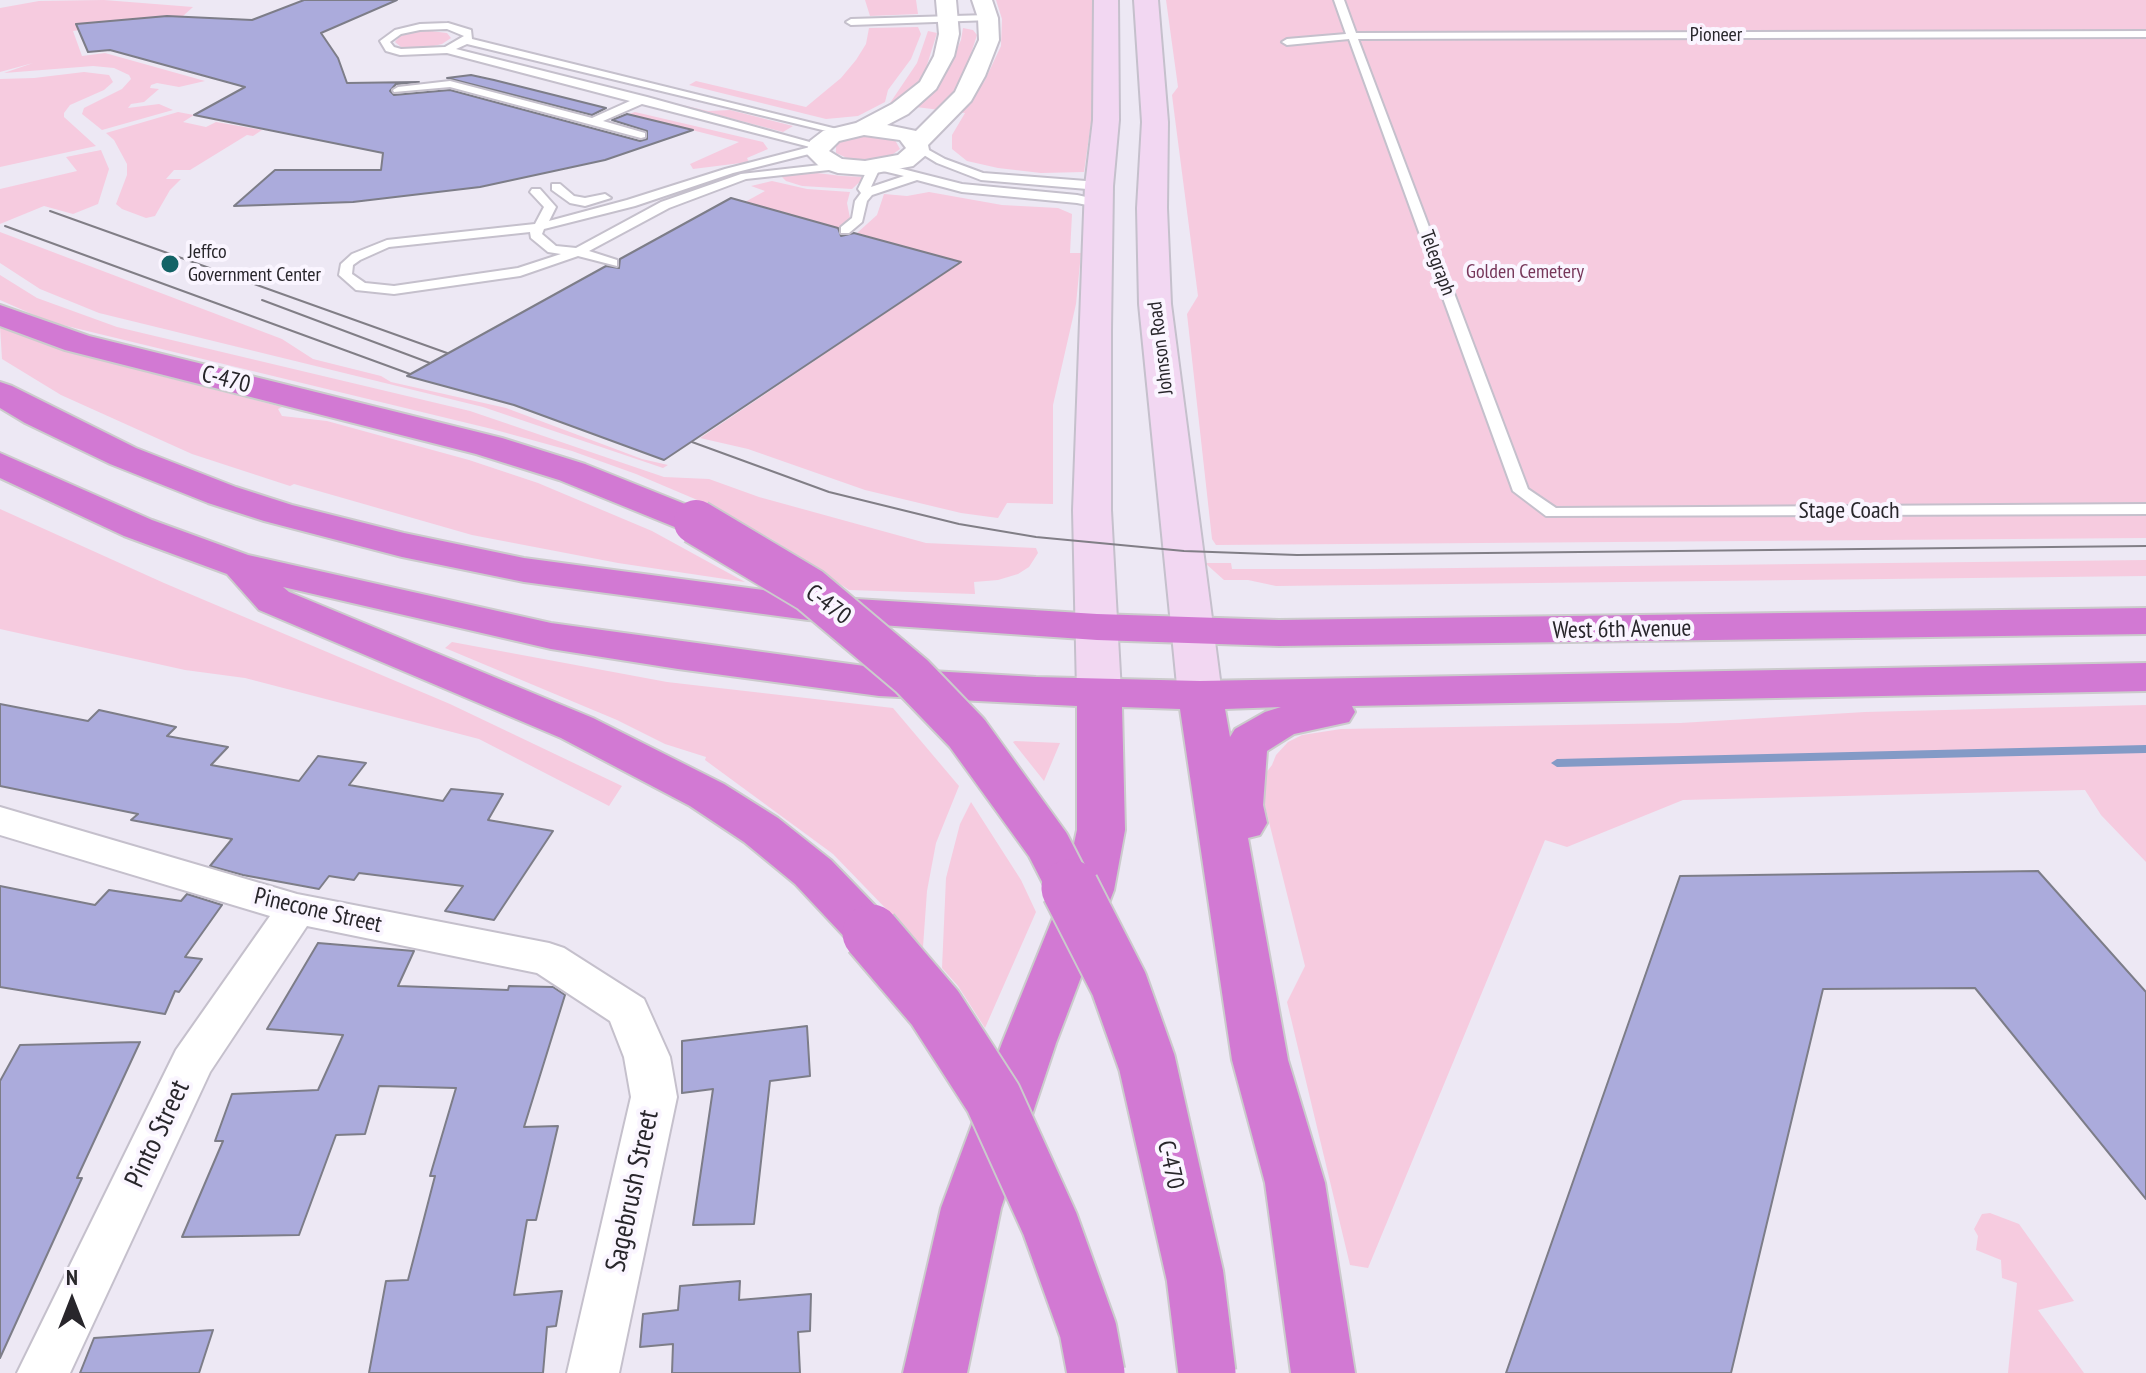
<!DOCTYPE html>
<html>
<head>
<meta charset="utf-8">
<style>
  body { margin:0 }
  #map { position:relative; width:2146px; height:1373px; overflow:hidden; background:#ede8f4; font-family:"PT Sans Narrow",sans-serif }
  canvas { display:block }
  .north { position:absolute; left:32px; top:1261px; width:80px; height:80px; -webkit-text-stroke:6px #faf5ff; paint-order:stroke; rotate:0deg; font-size:22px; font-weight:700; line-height:32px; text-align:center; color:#28262b }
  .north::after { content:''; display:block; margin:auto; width:28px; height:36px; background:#28262b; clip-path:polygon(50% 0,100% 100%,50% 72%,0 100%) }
</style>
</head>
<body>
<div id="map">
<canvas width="2146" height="1373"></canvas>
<div class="north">N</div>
</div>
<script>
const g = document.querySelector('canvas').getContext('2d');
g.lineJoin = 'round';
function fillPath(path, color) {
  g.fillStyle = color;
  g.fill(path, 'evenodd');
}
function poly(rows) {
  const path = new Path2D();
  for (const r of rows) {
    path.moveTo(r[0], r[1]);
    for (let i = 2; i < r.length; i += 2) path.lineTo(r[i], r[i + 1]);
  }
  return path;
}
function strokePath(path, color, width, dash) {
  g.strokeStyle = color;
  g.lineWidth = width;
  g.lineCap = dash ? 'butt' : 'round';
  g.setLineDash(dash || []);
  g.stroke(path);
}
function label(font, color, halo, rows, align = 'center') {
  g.font = font + ' "PT Sans Narrow",sans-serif';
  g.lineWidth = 8;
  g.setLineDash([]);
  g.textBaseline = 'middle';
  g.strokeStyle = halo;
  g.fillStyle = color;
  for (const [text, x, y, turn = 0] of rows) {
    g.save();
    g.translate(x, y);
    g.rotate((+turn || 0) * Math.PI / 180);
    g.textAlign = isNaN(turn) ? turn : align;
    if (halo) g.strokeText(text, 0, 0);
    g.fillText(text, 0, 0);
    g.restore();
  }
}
fillPath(poly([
  [104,0,193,7,183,16,77,24,79,30,73,31,82,56,105,53,205,81,179,87,157,83,151,85,150,88,159,89,144,102,131,104,128,108,159,104,173,110,102,130,82,114,84,108,122,89,131,79,129,75,114,68,93,66,4,73,33,63,0,72,0,8,39,1],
  [865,0,916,0,918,14,870,16],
  [996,0,1092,0,1092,116,1084,172,1041,173,998,168,967,161,952,149,952,135,965,113,957,112,984,82,1001,46,1002,19],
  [1166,0,2146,0,2146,538,1216,545,1212,539,1187,314,1198,296,1174,111,1172,95,1178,87],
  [918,27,921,34,911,59,888,90,885,102,858,116,826,119,689,85,696,81,806,107,841,78,856,60,866,44,869,28],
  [963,28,973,30,977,35,958,94,940,110,916,107,945,74,961,40],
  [423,30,447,33,451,38,442,44,425,48,401,47,395,42,400,36],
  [928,31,937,33,922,81,898,103,890,103,917,63],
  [84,72,109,75,113,82,104,90,70,105,64,113,64,117,96,146,0,167,0,79,34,78],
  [661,100,708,111,730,110,793,126,783,132],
  [178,112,194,115,183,122,206,127,216,122,262,130,253,136,247,135,190,170,174,170,166,179,181,179,170,190,155,216,146,218,122,209,116,204,127,175,127,164,114,140,106,133],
  [635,112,763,142,768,149,747,158,749,162,693,169,690,164,739,142,629,114],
  [868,135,895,140,900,149,889,157,869,161,849,159,836,153,836,145,841,141],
  [101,150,109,169,98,204,73,214,44,206,0,224,0,189,77,171,66,157],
  [817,173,842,176,865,177,852,189,802,186,786,181,780,175],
  [772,181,807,189,850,192,847,203,850,218,846,224,841,229,745,202,765,191,751,186],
  [929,192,1002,205,1058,208,1072,214,1070,253,1081,253,1076,304,1053,405,1053,504,1007,503,998,518,961,513,865,490,748,449,700,438,960,263,857,233,877,215,884,194,907,196],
  [0,232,282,339,313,359,381,376,391,382,506,408,642,459,668,465,663,468,483,407,99,313,40,289,0,263],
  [0,275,37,298,117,327,470,411,664,477,709,479,759,497,926,543,1036,548,1038,553,1029,567,1018,574,998,580,974,582,975,594,849,590,773,540,702,502,636,474,572,451,492,429,50,322,0,300],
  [0,326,115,364,282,407,278,409,282,416,327,421,469,460,538,483,652,531,745,582,618,563,472,535,294,484,290,486,192,454,61,395,2,359],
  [0,509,164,583,450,704,622,786,609,806,479,739,245,678,185,670,0,629],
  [2146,560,2146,576,1276,586,1248,580,1224,580,1205,563,1231,563,1232,569,1370,569],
  [452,642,667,682,893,708,959,786,936,843,927,891,923,947,833,854,705,760,706,757,665,744,617,720,445,648],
  [2146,705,2146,862,2101,815,2085,790,1683,800,1567,847,1545,840,1368,1268,1350,1265,1287,1002,1305,966,1259,782,1272,765,1276,755,1288,742,1302,735,1341,729,1680,723,1865,712],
  [1015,741,1060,743,1044,781,1013,742],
  [971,802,1021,880,1036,912,985,1028,958,986,942,968,946,878,960,824],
  [1990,1213,2019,1224,2074,1301,2038,1310,2084,1373,2008,1373,2017,1283,2002,1278,2001,1260,1976,1250,1978,1236,1974,1229,1982,1214]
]), '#f6cbdf');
fillPath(poly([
  [2146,745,2146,753,1557,767,1551,763,1557,759,2146,745]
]), '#839ac6');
const building = poly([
  [304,0,397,0,321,33,338,58,347,83,419,82,396,84,390,91,394,95,450,90,640,141,647,139,647,131,612,120,627,114,693,130,605,160,480,187,353,202,234,206,275,170,381,170,383,153,194,115,245,87,110,50,88,52,76,24,167,16,252,20,304,0],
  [471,75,494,80,606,108,592,115,447,78,471,75],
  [731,198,838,228,841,236,854,233,961,262,664,460,514,405,407,376,606,266,619,268,620,259,731,198],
  [0,704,88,721,99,710,176,727,167,736,228,747,211,765,299,781,318,756,366,763,349,785,443,801,451,789,503,794,488,820,553,831,494,920,445,911,463,886,359,873,354,880,329,876,319,889,243,875,210,866,232,839,131,820,138,814,0,786,0,704],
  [2038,871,2146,992,2146,1199,1975,988,1823,989,1731,1373,1506,1373,1680,876,2038,871],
  [0,886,95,905,109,890,181,901,187,894,222,905,185,957,202,959,179,992,175,991,165,1014,0,987,0,886],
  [318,943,414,951,398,986,508,990,509,986,553,987,565,995,524,1127,558,1126,536,1220,527,1220,514,1295,562,1291,556,1326,547,1327,543,1373,369,1373,386,1281,408,1280,435,1176,430,1176,456,1088,379,1086,365,1134,336,1135,299,1235,182,1237,223,1141,215,1141,232,1094,318,1090,343,1035,267,1029,318,943],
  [807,1026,810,1076,770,1081,754,1224,693,1225,713,1089,682,1093,682,1041,807,1026],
  [140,1042,77,1178,82,1178,0,1358,0,1081,20,1045,140,1042],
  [740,1281,739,1300,811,1294,810,1331,798,1332,800,1373,672,1373,673,1344,640,1347,643,1314,678,1310,680,1286,740,1281],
  [213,1330,199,1373,80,1373,94,1338,213,1330]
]);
fillPath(building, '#ababdc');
strokePath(building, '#7d7d88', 2);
const lane = poly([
  [1334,0,1344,0,1356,33,2146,31,2146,37,1358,39,1528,489,1556,508,2146,504,2146,514,1546,516,1513,491,1349,39,1287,45,1282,42,1287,39,1346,34,1334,0],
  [988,15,993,18,991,20,851,25,846,22,851,19,988,15],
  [448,23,471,30,472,39,849,132,843,135,467,44,456,49,647,97,824,146,821,151,733,173,635,206,544,229,542,234,556,246,576,248,661,202,741,174,838,163,844,166,838,169,746,179,669,208,589,251,617,260,617,266,578,256,520,276,394,294,356,290,339,275,341,264,352,254,387,240,535,224,544,207,530,192,532,189,540,189,556,207,549,221,627,200,725,169,810,147,642,104,603,121,645,133,645,137,641,138,450,87,394,92,393,90,398,87,450,81,592,118,630,101,447,53,400,55,386,51,380,41,395,30,420,24,448,23],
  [447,29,464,36,445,47,401,49,394,47,390,42,401,34,420,30,447,29],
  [530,232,531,238,548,252,561,254,518,268,394,286,365,283,352,274,353,265,360,260,389,247,530,232],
  [918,144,945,159,983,173,1099,182,1105,186,1099,190,981,180,937,163,914,149,914,145,918,144],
  [883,164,962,184,1077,195,1095,199,1104,209,1098,213,1087,205,1077,203,962,192,917,180,872,195,867,201,862,222,849,233,841,233,841,227,852,218,855,201,861,193,858,189,868,168,883,164],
  [879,170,904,176,871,187,879,170],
  [552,184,560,184,574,196,585,198,605,194,611,198,585,206,570,203,552,190,552,184]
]);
const street = poly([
  [936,0,956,0,959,34,954,56,936,89,908,114,887,125,916,131,955,92,979,40,978,18,972,0,992,0,998,18,999,40,985,76,971,101,928,145,929,150,926,155,913,166,865,175,838,173,820,167,806,153,810,141,823,131,856,123,892,104,920,82,934,56,939,34,936,0],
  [864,135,900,140,906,148,898,155,865,161,842,159,829,151,839,141,864,135],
  [0,807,297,894,549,943,564,948,644,999,670,1057,677,1097,619,1373,567,1373,631,1097,624,1057,610,1021,537,973,307,926,210,1072,70,1373,17,1373,176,1050,270,916,0,835,0,807]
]);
const secondary = poly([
  [1094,0,1118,0,1119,120,1113,186,1111,330,1111,510,1121,692,1115,702,1099,706,1083,702,1077,692,1073,510,1085,186,1093,120,1094,0],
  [1134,0,1158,0,1168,122,1167,208,1171,304,1222,695,1216,705,1200,709,1184,705,1178,695,1139,304,1137,208,1142,122,1134,0]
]);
const highway = poly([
  [0,305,89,336,502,438,585,464,710,514,716,522,710,530,696,534,682,530,559,480,476,454,65,350,0,326,0,305],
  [0,382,12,386,136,448,236,487,292,505,404,533,524,558,808,596,1097,614,1279,620,2146,608,2146,634,1279,646,1097,640,808,620,524,582,402,557,264,521,208,503,110,464,25,423,0,408,0,382],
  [0,453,152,520,248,555,551,623,879,668,1036,677,1200,681,2146,663,2146,691,1352,706,1355,712,1349,722,1294,734,1267,751,1263,805,1267,823,1260,835,1248,838,1288,1060,1325,1183,1355,1373,1291,1373,1265,1183,1232,1060,1180,709,1122,707,1125,830,1114,890,1056,1043,1001,1208,967,1373,903,1373,941,1208,1002,1043,1064,890,1077,830,1077,706,879,696,678,669,551,649,283,587,289,592,593,718,724,784,778,818,831,860,889,920,897,933,889,946,871,952,853,946,795,884,744,842,690,806,561,738,259,610,227,574,124,536,0,478,0,453],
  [1281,707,1265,712,1235,729,1230,737,1225,709,1281,707]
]);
strokePath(lane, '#c5c0cc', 4);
strokePath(street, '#c5c0cc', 4);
strokePath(secondary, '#c5c0cc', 4);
strokePath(highway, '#cbcbcc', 4);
fillPath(lane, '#fff');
fillPath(street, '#fff');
fillPath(secondary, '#f2d7f2');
fillPath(highway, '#d279d3');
strokePath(poly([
  [50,211,447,353],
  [5,226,410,374],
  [262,300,430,363],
  [692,442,829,492,959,524,1036,537,1184,551,1297,555,2146,546]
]), '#817e86', 2);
const highwayBridgeFar1 = poly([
  [696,522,810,590,912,676,967,733,1048,845,1071,890]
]);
const highwayBridge = poly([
  [1070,888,1119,984,1147,1063,1195,1276,1207,1373],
  [871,933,935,1008,993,1098,1050,1224,1088,1330,1096,1373]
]);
strokePath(highwayBridgeFar1, '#cbcbcc', 48, []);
strokePath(highwayBridge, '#cbcbcc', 61, []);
strokePath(highwayBridgeFar1, '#d279d3', 44);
strokePath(highwayBridge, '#d279d3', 57);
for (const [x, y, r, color] of [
  [170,264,10,"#136366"]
]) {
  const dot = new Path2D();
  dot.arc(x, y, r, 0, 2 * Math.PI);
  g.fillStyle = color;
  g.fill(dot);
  strokePath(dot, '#faf5ff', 3);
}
label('20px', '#28262b', '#faf5ff', [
  ["Pioneer",1716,35],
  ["Telegraph",1437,263,70],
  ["Johnson Road",1161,348,-97]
]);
label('20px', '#28262b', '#faf5ff', [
  ["Jeffco",188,252],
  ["Government Center",188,275]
], 'left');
label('20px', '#77375a', '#faf5ff', [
  ["Golden Cemetery",1525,272]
]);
label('24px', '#28262b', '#faf5ff', [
  ["C-470",226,380,14],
  ["Stage Coach",1849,511],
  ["C-470",828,605,37],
  ["West 6th Avenue",1622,630,-1],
  ["Pinecone Street",318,911,13],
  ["C-470",1170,1165,77]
]);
label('28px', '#28262b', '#faf5ff', [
  ["Pinto Street",158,1134,-65],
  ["Sagebrush Street",633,1191,-78]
]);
</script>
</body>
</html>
